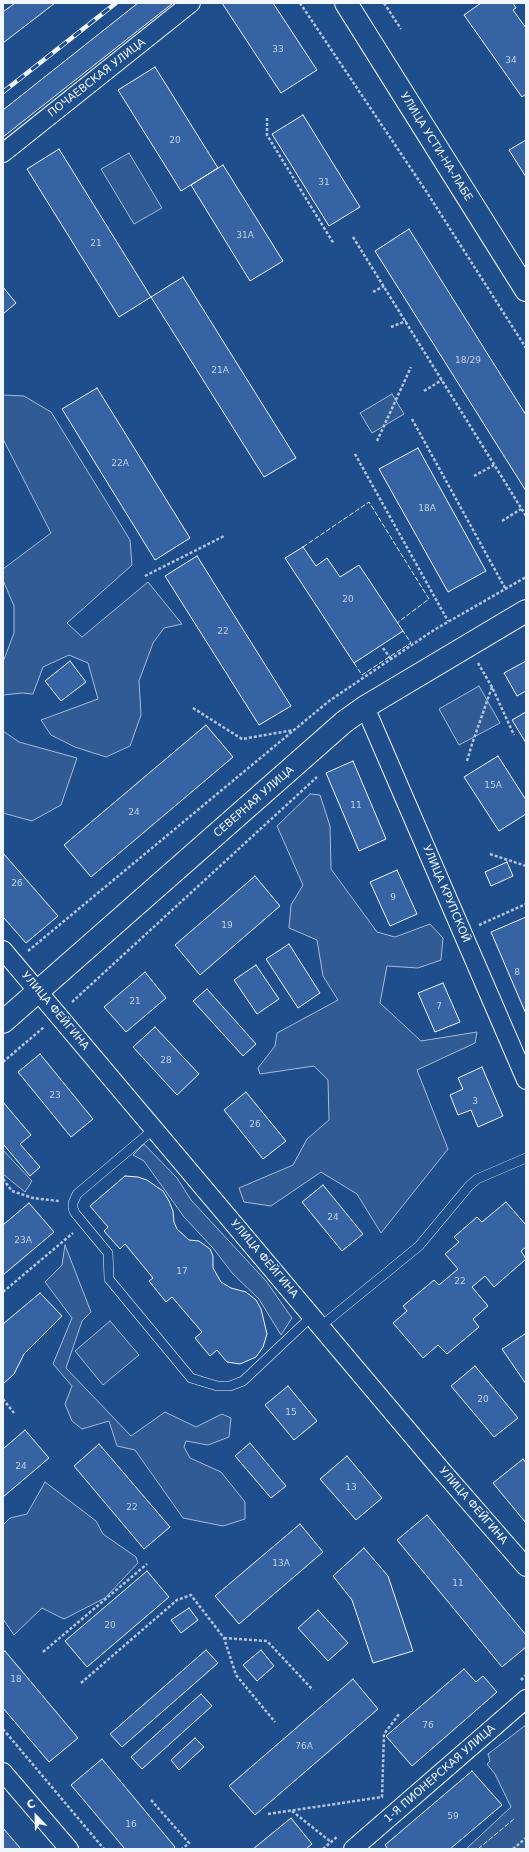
<!DOCTYPE html>
<html>
<head>
<meta charset="utf-8">
<style>
  body { margin:0 }
  #map { position:relative; width:529px; height:1852px; overflow:hidden; background:#1f4e8c; font-family:"DejaVu Sans",sans-serif }
  canvas { display:block }
  .frame { position:absolute; inset:0; border:4px solid #f2f6ff; pointer-events:none }
  .north { position:absolute; left:16px; top:1796px; width:40px; height:40px; -webkit-text-stroke:3px #1f4e8c; paint-order:stroke; rotate:337deg; font-size:11px; font-weight:700; line-height:16px; text-align:center; color:#f2f6ff }
  .north::after { content:''; display:block; margin:auto; width:14px; height:18px; background:#f2f6ff; clip-path:polygon(50% 0,100% 100%,50% 72%,0 100%) }
</style>
</head>
<body>
<div id="map">
<canvas width="529" height="1852"></canvas>
<div class="frame"></div>
<div class="north">С</div>
</div>
<script>
const g = document.querySelector('canvas').getContext('2d');
g.lineJoin = 'round';
function fillPath(path, color) {
  g.fillStyle = color;
  g.fill(path, 'evenodd');
}
function poly(rows) {
  const path = new Path2D();
  for (const r of rows) {
    path.moveTo(r[0], r[1]);
    for (let i = 2; i < r.length; i += 2) path.lineTo(r[i], r[i + 1]);
  }
  return path;
}
function strokePath(path, color, width, dash) {
  g.strokeStyle = color;
  g.lineWidth = width;
  g.lineCap = dash ? 'butt' : 'round';
  g.setLineDash(dash || []);
  g.stroke(path);
}
function label(font, color, halo, rows, align = 'center') {
  g.font = font + ' "DejaVu Sans",sans-serif';
  g.lineWidth = 3;
  g.setLineDash([]);
  g.textBaseline = 'middle';
  g.strokeStyle = halo;
  g.fillStyle = color;
  for (const [text, x, y, turn = 0] of rows) {
    g.save();
    g.translate(x, y);
    g.rotate((+turn || 0) * Math.PI / 180);
    g.textAlign = isNaN(turn) ? turn : align;
    if (halo) g.strokeText(text, 0, 0);
    g.fillText(text, 0, 0);
    g.restore();
  }
}
const green = poly([
  [129,153,162,208,134,224,101,169,129,153],
  [392,394,404,414,372,433,360,413,392,394],
  [3,395,24,396,51,412,130,540,132,565,67,623,82,637,148,582,182,624,164,628,153,643,139,681,141,715,130,746,106,757,75,747,51,735,41,720,98,699,88,663,69,655,43,667,33,694,22,693,3,695,3,662,14,633,14,606,3,580,3,569,51,533,3,439,3,395],
  [479,686,500,723,459,745,439,709,479,686],
  [3,731,19,742,77,758,61,805,32,821,3,813,3,731],
  [310,794,320,795,330,826,331,869,377,932,395,937,430,924,443,938,441,960,418,968,387,966,380,1003,421,1041,477,1032,475,1043,417,1070,448,1149,381,1233,357,1194,321,1172,271,1206,244,1202,239,1188,293,1165,307,1139,329,1120,328,1080,314,1066,260,1074,258,1068,275,1046,277,1033,338,1000,323,976,317,940,289,928,291,905,303,885,277,826,310,794],
  [144,1144,177,1178,191,1200,266,1281,292,1318,281,1335,259,1299,233,1274,213,1248,184,1217,144,1161,133,1155,144,1144],
  [3,1150,32,1181,25,1192,3,1174,3,1150],
  [65,1245,91,1312,82,1321,66,1368,131,1436,165,1412,196,1427,222,1414,231,1418,229,1437,208,1445,186,1441,184,1447,190,1458,221,1472,245,1502,245,1519,223,1526,183,1518,135,1450,117,1446,109,1421,82,1429,72,1421,65,1404,72,1386,53,1364,72,1318,45,1282,62,1265,65,1245],
  [110,1321,139,1355,103,1385,75,1351,110,1321],
  [45,1482,96,1521,103,1534,136,1557,138,1563,105,1598,64,1619,42,1608,14,1635,3,1619,3,1525,10,1518,27,1514,45,1482],
  [526,1725,526,1849,466,1849,511,1807,495,1774,487,1764,490,1761,488,1754,526,1725]
]);
fillPath(green, '#305b95');
strokePath(green, '#a8bbd7', 1);
const building = poly([
  [15,3,55,3,3,43,3,12,15,3],
  [138,3,173,3,3,137,3,110,138,3],
  [222,3,273,3,317,70,281,93,222,3],
  [481,3,513,3,516,8,513,10,526,28,526,94,522,97,464,15,481,3],
  [155,67,218,168,181,191,118,90,155,67],
  [303,115,360,207,329,226,272,134,303,115],
  [526,140,526,177,509,150,526,140],
  [59,149,151,297,119,317,27,169,59,149],
  [223,165,283,261,250,281,191,185,223,165],
  [409,229,526,415,526,491,375,251,409,229],
  [183,277,296,458,264,477,151,297,183,277],
  [3,287,16,303,3,314,3,287],
  [97,388,190,538,155,560,62,409,97,388],
  [418,448,486,571,448,592,379,469,418,448],
  [303,547,316,566,327,558,340,577,359,565,403,631,354,663,285,558,303,547],
  [197,556,291,706,259,725,165,576,197,556],
  [70,661,86,682,61,701,45,681,70,661],
  [526,661,526,691,517,696,504,673,526,661],
  [526,712,526,743,512,720,526,712],
  [206,725,233,757,91,877,64,845,206,725],
  [498,756,526,800,526,814,499,831,464,777,498,756],
  [353,761,386,839,359,851,326,773,353,761],
  [3,853,58,916,26,943,3,917,3,853],
  [507,862,513,876,491,886,485,872,507,862],
  [397,870,417,914,390,926,370,882,397,870],
  [255,876,280,906,200,975,175,945,255,876],
  [526,917,526,1014,491,932,526,917],
  [289,944,320,993,298,1008,266,959,289,944],
  [256,965,279,999,257,1014,234,980,256,965],
  [145,972,166,998,126,1032,104,1007,145,972],
  [443,983,460,1022,435,1032,418,993,443,983],
  [207,989,256,1044,243,1056,193,1001,207,989],
  [155,1027,199,1074,177,1095,133,1047,155,1027],
  [40,1054,93,1119,71,1137,18,1072,40,1054],
  [482,1067,503,1116,478,1127,471,1110,458,1115,450,1095,463,1089,458,1078,482,1067],
  [246,1092,286,1141,263,1159,224,1110,246,1092],
  [3,1102,31,1135,20,1144,40,1167,30,1176,3,1144,3,1102],
  [125,1176,138,1177,147,1180,163,1191,169,1201,173,1211,174,1222,177,1229,189,1240,199,1241,210,1249,213,1256,213,1268,221,1282,231,1288,246,1292,256,1300,261,1309,267,1334,263,1347,256,1357,240,1364,227,1362,217,1350,210,1356,195,1338,202,1332,172,1297,166,1302,149,1281,153,1278,125,1244,120,1249,104,1231,108,1227,90,1206,125,1176],
  [323,1185,363,1234,342,1251,302,1202,323,1185],
  [506,1202,526,1225,526,1247,521,1251,526,1259,494,1287,485,1276,472,1287,488,1306,473,1319,479,1327,447,1354,438,1345,423,1358,393,1323,407,1311,403,1306,434,1280,439,1285,458,1269,445,1254,459,1242,454,1237,477,1217,482,1222,506,1202],
  [29,1203,54,1232,3,1275,3,1225,29,1203],
  [40,1293,62,1316,24,1354,14,1374,3,1384,3,1324,40,1293],
  [525,1334,526,1334,526,1384,502,1349,525,1334],
  [475,1366,518,1418,494,1437,451,1386,475,1366],
  [288,1386,317,1421,294,1440,265,1405,288,1386],
  [25,1430,49,1458,3,1497,3,1449,25,1430],
  [250,1443,286,1486,271,1498,235,1456,250,1443],
  [99,1444,170,1527,144,1549,74,1466,99,1444],
  [347,1456,382,1498,356,1520,320,1479,347,1456],
  [523,1459,526,1463,526,1523,493,1483,523,1459],
  [427,1515,526,1635,526,1647,502,1667,397,1540,427,1515],
  [300,1524,323,1552,239,1624,215,1596,300,1524],
  [364,1548,388,1576,413,1651,373,1663,352,1600,333,1576,364,1548],
  [147,1571,169,1597,87,1667,65,1641,147,1571],
  [189,1608,198,1620,181,1633,171,1620,189,1608],
  [318,1610,348,1643,328,1661,298,1628,318,1610],
  [206,1650,218,1663,122,1747,110,1734,206,1650],
  [261,1650,274,1666,257,1681,243,1665,261,1650],
  [5,1651,78,1738,49,1762,3,1708,3,1653,5,1651],
  [464,1669,476,1682,483,1676,497,1692,412,1766,386,1736,464,1669],
  [353,1679,378,1709,255,1815,229,1786,353,1679],
  [201,1694,212,1706,142,1769,131,1757,201,1694],
  [195,1738,204,1747,179,1770,171,1760,195,1738],
  [102,1759,175,1847,173,1849,125,1849,71,1785,102,1759],
  [472,1771,502,1805,450,1849,388,1849,385,1845,472,1771],
  [291,1818,312,1844,306,1849,253,1849,291,1818],
  [3,1828,21,1849,3,1849,3,1828]
]);
fillPath(building, '#3563a3');
strokePath(building, '#f2f6ff', 1);
const service = poly([
  [154,1129,77,1194,73,1203,73,1208,75,1213,108,1253,109,1279,191,1378,217,1386,230,1386,243,1381,312,1316],
  [321,1326,419,1246,469,1186,477,1179,526,1158]
]);
const minor = poly([
  [3,153,191,3],
  [365,707,526,1080],
  [3,950,443,1472,526,1567],
  [3,1772,69,1849],
  [353,1849,526,1699]
]);
const tertiary = poly([
  [346,3,526,290],
  [3,1022,344,722,365,707,526,611]
]);
strokePath(service, '#f2f6ff', 10);
strokePath(minor, '#f2f6ff', 20);
strokePath(tertiary, '#f2f6ff', 24);
strokePath(poly([
  [300,3,426,191,526,348],
  [384,3,401,29],
  [267,118,267,135,334,244],
  [353,237,526,516],
  [373,292,384,286],
  [391,327,406,321],
  [424,391,442,380],
  [412,419,505,588],
  [377,441,411,367],
  [355,454,448,621],
  [474,476,494,465],
  [502,521,521,509],
  [145,576,224,536],
  [383,648,391,659],
  [478,663,492,687,514,735],
  [193,708,242,739,294,730],
  [467,761,472,744,492,687],
  [490,854,526,866],
  [479,925,526,904],
  [28,951,329,701,434,630,526,577],
  [72,1002,317,777],
  [3,1062,44,1027],
  [3,1179,12,1191,33,1198,59,1201],
  [3,1292,73,1233],
  [3,1399,14,1413],
  [224,1638,267,1641,313,1690],
  [43,1652,147,1564],
  [521,1680,526,1675],
  [81,1683,177,1600,191,1595,224,1638,236,1675,275,1722],
  [3,1729,104,1849],
  [151,1800,189,1843,182,1849],
  [292,1811,331,1842],
  [268,1814,382,1797,384,1734,399,1714],
  [323,1849,338,1836],
  [513,1849,526,1838]
]), '#b3c4dc', 2.5, [3, 2]);
strokePath(service, '#1f4e8c', 9);
strokePath(minor, '#1f4e8c', 18);
strokePath(tertiary, '#1f4e8c', 22);
const rail = poly([
  [3,92,116,3]
]);
strokePath(rail, '#f2f6ff', 4.5);
strokePath(rail, '#1f4e8c', 3, [9]);
strokePath(poly([
  [303,547,369,502,429,599,397,623],
  [354,663,362,675,389,657,411,643,403,631],
  [478,1849,514,1819]
]), '#f2f6ff', 1, [5, 2]);
label('9px', '#c3d1e8', null, [
  ["33",278,50],
  ["34",511,61],
  ["20",175,141],
  ["31",324,183],
  ["31А",245,236],
  ["21",96,244],
  ["18/29",468,361],
  ["21А",220,371],
  ["22А",120,464],
  ["18А",427,509],
  ["20",348,600],
  ["22",223,632],
  ["15А",493,786],
  ["11",356,806],
  ["24",134,813],
  ["26",17,884],
  ["9",393,898],
  ["19",227,926],
  ["8",517,973],
  ["21",135,1002],
  ["7",439,1007],
  ["28",166,1061],
  ["23",55,1096],
  ["3",475,1102],
  ["26",255,1125],
  ["24",333,1218],
  ["23А",23,1241],
  ["17",182,1272],
  ["22",460,1282],
  ["20",483,1400],
  ["15",291,1413],
  ["24",21,1467],
  ["13",351,1488],
  ["22",132,1508],
  ["13А",281,1564],
  ["11",458,1584],
  ["20",110,1626],
  ["18",16,1680],
  ["76",428,1726],
  ["76А",304,1747],
  ["59",453,1817],
  ["16",131,1825]
]);
label('11px', '#f2f6ff', '#1f4e8c', [
  ["ПОЧАЕВСКАЯ УЛИЦА",97,78,-38],
  ["УЛИЦА УСТИ-НА-ЛАБЕ",436,147,58],
  ["СЕВЕРНАЯ УЛИЦА",254,802,-41],
  ["УЛИЦА КРУПСКОЙ",446,894,67],
  ["УЛИЦА ФЕЙГИНА",55,1011,50],
  ["УЛИЦА ФЕЙГИНА",264,1259,50],
  ["УЛИЦА ФЕЙГИНА",473,1506,49],
  ["1-Я ПИОНЕРСКАЯ УЛИЦА",440,1774,-41]
]);
</script>
</body>
</html>
